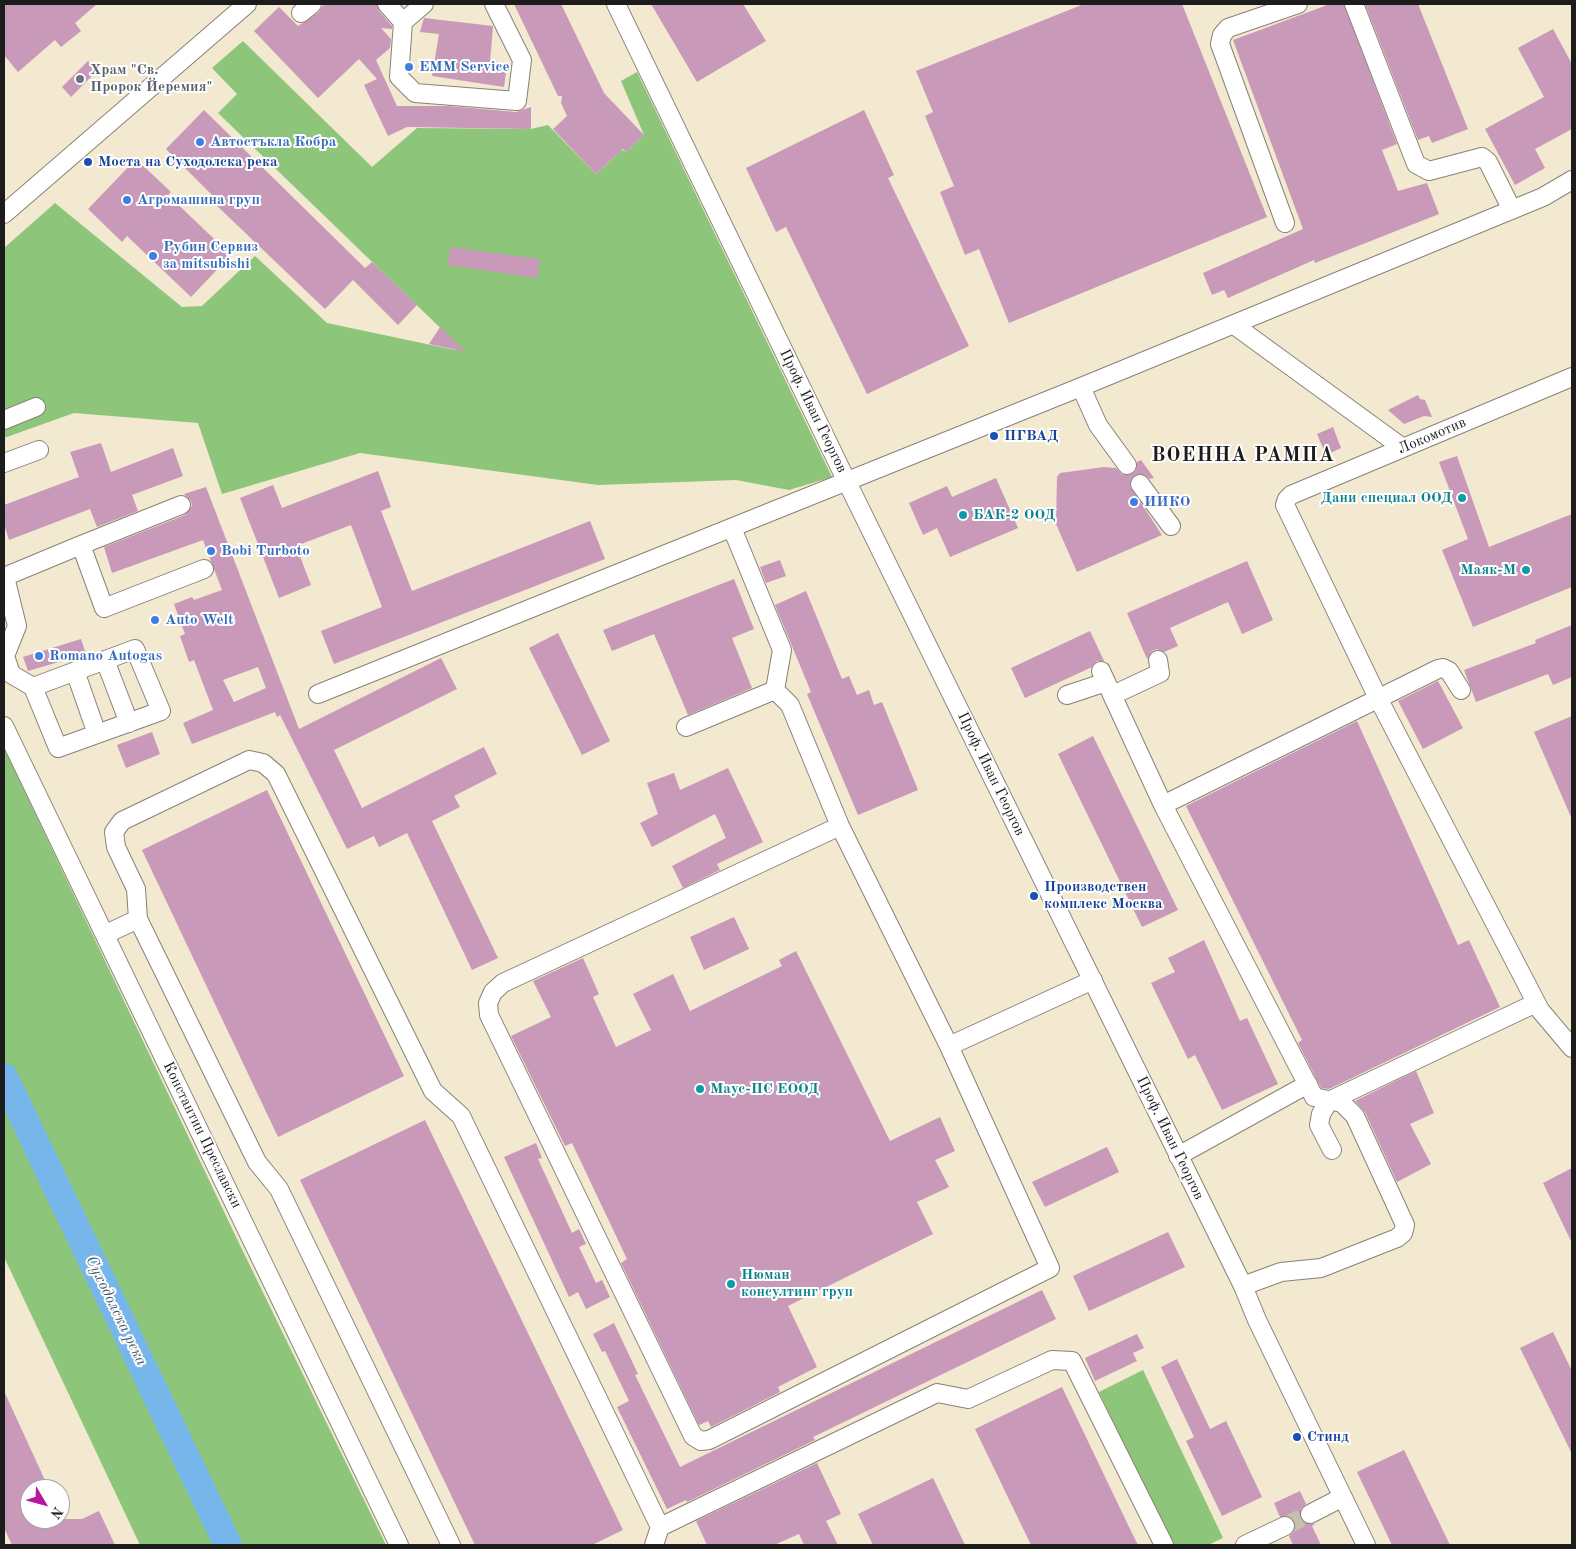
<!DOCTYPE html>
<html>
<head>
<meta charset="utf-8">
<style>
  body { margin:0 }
  #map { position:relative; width:1576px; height:1549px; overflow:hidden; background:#f3e8d0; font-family:"Old Standard TT",serif }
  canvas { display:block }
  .frame { position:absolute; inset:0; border:5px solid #1c1c1c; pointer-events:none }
  .north { position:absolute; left:20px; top:1479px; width:50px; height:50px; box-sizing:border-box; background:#fff; border:1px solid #a4a4a4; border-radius:50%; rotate:127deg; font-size:14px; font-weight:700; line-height:20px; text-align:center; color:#1c1c1c }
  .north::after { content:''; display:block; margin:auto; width:18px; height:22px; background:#b5179e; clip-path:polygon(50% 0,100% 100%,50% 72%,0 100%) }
</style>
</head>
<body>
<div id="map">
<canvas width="1576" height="1549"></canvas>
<div class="frame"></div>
<div class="north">N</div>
</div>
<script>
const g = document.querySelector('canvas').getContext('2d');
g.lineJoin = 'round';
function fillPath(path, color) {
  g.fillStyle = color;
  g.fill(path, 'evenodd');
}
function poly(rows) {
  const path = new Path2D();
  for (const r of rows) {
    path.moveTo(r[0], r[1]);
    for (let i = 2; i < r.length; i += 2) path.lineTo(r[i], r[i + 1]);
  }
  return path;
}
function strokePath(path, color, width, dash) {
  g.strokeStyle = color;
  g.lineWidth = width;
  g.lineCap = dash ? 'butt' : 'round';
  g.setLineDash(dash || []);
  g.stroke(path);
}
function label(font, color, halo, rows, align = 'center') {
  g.font = font + ' "Old Standard TT",serif';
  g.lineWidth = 4;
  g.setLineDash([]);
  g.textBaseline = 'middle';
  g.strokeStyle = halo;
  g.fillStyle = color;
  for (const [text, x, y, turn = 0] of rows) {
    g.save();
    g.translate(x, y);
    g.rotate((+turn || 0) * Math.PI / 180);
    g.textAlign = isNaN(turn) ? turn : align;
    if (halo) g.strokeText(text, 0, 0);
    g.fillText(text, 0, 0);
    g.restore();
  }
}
fillPath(poly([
  [243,41,372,167,417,128,531,129,548,125,596,174,622,150,626,152,644,135,621,81,637,72,832,477,789,490,736,480,598,485,360,453,222,494,198,423,74,413,4,438,4,248,55,203,182,307,202,306,255,256,327,323,455,350,457,344,218,113,237,94,212,68],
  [4,748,237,1239,386,1545,140,1545,4,1257],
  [1143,1370,1223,1538,1208,1545,1172,1545,1099,1392]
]), '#8dc67a');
strokePath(poly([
  [4,1077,228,1545]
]), '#77b6eb', 28);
fillPath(poly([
  [4,4,97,4,75,23,81,31,61,47,55,40,18,72,4,55],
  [324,4,377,4,379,11,392,26,392,29,381,28,391,39,390,48,376,60,397,106,448,106,516,112,531,107,531,129,407,127,388,136,364,85,377,79,359,59,318,98,254,31,279,7,298,26,319,12],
  [514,4,561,4,604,93,644,135,626,152,623,149,596,174,553,129,567,116,561,103,562,96,558,96],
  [651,4,743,4,766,41,697,82],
  [1084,4,1182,4,1267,217,1009,323,979,249,965,255,940,192,954,186,925,116,933,112,916,71],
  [1330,4,1344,4,1397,144,1382,150,1398,191,1427,183,1439,214,1315,263,1314,260,1228,298,1224,290,1212,295,1203,273,1303,229,1233,40],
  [1365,4,1418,4,1468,129,1432,143,1429,136,1418,140],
  [424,18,493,26,490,63,507,65,504,87,432,76,439,34,420,32],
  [1553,29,1572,64,1572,129,1535,149,1545,168,1515,185,1485,129,1544,97,1518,48],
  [88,61,97,71,71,97,62,87],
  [204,110,365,268,372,262,417,305,398,325,353,280,325,309,214,203,217,200,166,149],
  [864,110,894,175,888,178,969,346,867,394,786,227,776,232,746,168],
  [136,159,171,192,168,195,231,255,191,297,127,236,122,242,88,209],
  [451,247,540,259,537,278,447,265],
  [440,327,466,352,429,344],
  [1418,395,1420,399,1425,400,1432,417,1424,416,1404,424,1388,410],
  [1333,427,1341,448,1326,455,1317,434],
  [101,443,111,472,173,448,183,476,132,495,138,511,97,527,90,509,9,540,4,524,4,505,79,477,70,452],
  [1457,456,1489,547,1572,514,1572,587,1473,627,1442,550,1468,539,1439,462],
  [1141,460,1154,478,1150,479,1145,475,1138,474,1131,479,1130,486,1162,535,1077,572,1056,524,1057,477,1060,473,1104,467,1116,468,1122,474,1129,475,1136,470,1137,462],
  [378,471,391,507,381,511,412,591,590,521,605,559,334,664,321,631,382,607,351,525,296,546,311,585,279,598,240,498,273,485,282,508],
  [996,478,1018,528,950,557,937,528,923,535,909,503,947,486,952,497],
  [206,487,299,729,441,658,457,689,334,750,362,808,484,747,497,774,454,796,460,807,432,821,498,958,472,970,407,833,379,847,374,836,347,849,280,715,277,717,275,712,192,744,183,723,213,710,194,660,189,662,180,636,185,634,174,604,192,597,194,600,222,590,203,540,112,573,104,547,185,515,192,506,191,501,184,494],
  [258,667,266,688,234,702,223,680],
  [780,560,786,576,766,583,760,567],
  [1247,561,1273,620,1242,634,1228,602,1170,628,1178,646,1164,652,1157,649,1152,651,1147,659,1127,613],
  [734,579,754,629,732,638,752,688,688,715,654,634,612,651,603,630],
  [806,591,842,679,849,676,857,695,869,690,874,705,882,702,918,790,858,815,807,694,811,692,775,605],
  [1572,625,1572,677,1553,685,1548,674,1476,702,1464,670,1536,643,1535,640],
  [1090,631,1104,661,1097,661,1092,667,1025,698,1011,668],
  [558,633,610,741,582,755,529,648],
  [81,639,86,654,28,671,23,657],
  [1438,681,1463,728,1423,749,1398,701],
  [1572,716,1572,817,1571,817,1534,732],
  [1357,721,1458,945,1469,940,1500,1007,1329,1089,1321,1088,1298,1043,1302,1040,1186,806],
  [152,732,160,754,126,768,117,745],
  [1093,736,1178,910,1142,927,1058,754],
  [728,768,763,842,717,864,720,870,683,888,672,866,726,838,715,814,652,847,640,823,658,814,647,783,674,773,680,790],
  [267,790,404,1076,278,1137,142,850],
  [734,917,749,949,704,970,690,937],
  [1204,940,1240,1021,1247,1018,1278,1084,1222,1110,1195,1055,1188,1059,1151,983,1175,972,1168,958],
  [796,951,890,1141,940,1117,955,1151,935,1160,949,1187,917,1202,933,1234,788,1306,817,1367,778,1387,780,1392,711,1427,708,1421,699,1425,621,1263,627,1259,572,1143,565,1146,511,1036,551,1017,533,981,583,958,599,994,593,997,616,1047,651,1030,633,994,673,974,690,1011,782,966,779,960],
  [1416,1071,1434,1113,1410,1124,1431,1164,1397,1182,1365,1112,1355,1101],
  [425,1120,623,1530,592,1545,475,1545,300,1180],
  [536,1143,542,1158,538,1159,572,1233,579,1229,586,1244,579,1247,596,1283,602,1280,610,1297,586,1309,578,1292,569,1297,504,1157],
  [1107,1147,1119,1172,1045,1207,1032,1182],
  [1572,1168,1572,1243,1543,1183],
  [1168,1232,1185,1267,1089,1311,1073,1276],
  [1042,1290,1056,1319,813,1437,815,1440,687,1502,686,1500,667,1509,617,1407,629,1401,605,1351,602,1352,593,1334,614,1323,638,1374,635,1375,680,1467],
  [1553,1332,1572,1371,1572,1454,1520,1348],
  [1137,1334,1144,1348,1133,1353,1137,1361,1095,1381,1085,1358],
  [1177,1359,1210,1429,1226,1421,1262,1497,1222,1516,1186,1441,1194,1437,1161,1367],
  [1062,1387,1129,1527,1138,1545,1031,1545,975,1429],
  [4,1391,49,1489,30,1489,30,1519,82,1519,99,1511,115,1545,12,1545,4,1528],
  [1404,1450,1450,1545,1392,1545,1357,1472],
  [817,1463,841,1514,826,1521,838,1545,804,1545,799,1534,774,1545,707,1545,696,1521],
  [933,1478,965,1545,873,1545,858,1514],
  [1300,1491,1306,1504,1301,1509,1300,1518,1305,1523,1315,1524,1312,1526,1321,1545,1293,1545,1289,1536,1294,1532,1295,1522,1291,1517,1280,1517,1274,1503]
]), '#c899b8');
strokePath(poly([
  [1285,1526,1310,1514]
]), '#c8bfac', 18, [18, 9]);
const minor = poly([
  [387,4,403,22,399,77,415,93,517,101,522,60,494,4],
  [616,4,847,482,1243,1286,1257,1320,1366,1545],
  [1354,4,1416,164,1429,171,1482,157,1488,162,1512,210],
  [301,13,312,4],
  [403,22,424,4],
  [4,214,247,4],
  [1285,223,1220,44,1222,35,1228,28,1298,4],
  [1234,325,1403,448],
  [1572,377,1291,495,1287,499,1285,505,1378,698,1540,1010,1572,1048],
  [1081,387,1098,425,1127,465],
  [4,420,36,407],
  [4,463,39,450],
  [1140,484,1171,526],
  [732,528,782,650,775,690],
  [81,545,181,505],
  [4,577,81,545,104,608,204,569],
  [5,577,17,626,5,656,11,674,33,687,58,748,161,711,135,649,33,687],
  [105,660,129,723],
  [75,671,97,734],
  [1101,671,1163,805,1314,1097,1342,1103,1355,1116,1405,1225,1403,1233,1397,1238,1321,1268,1281,1272,1243,1286],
  [318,694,1081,387,1543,197,1572,180],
  [1067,695,1106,682],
  [1113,695,1160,673,1158,660],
  [4,726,399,1545],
  [686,727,775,690,790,705,840,826,949,1046,1050,1268,709,1440,701,1441,693,1436,489,1015,488,1003,493,992,503,983,840,826],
  [1163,805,1438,669,1443,668,1449,671,1461,690],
  [106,934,138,919],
  [949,1046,1093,980],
  [1332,1150,1319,1125,1321,1114,1329,1101,1536,1003],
  [1178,1156,1308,1084],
  [1310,1514,1343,1497],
  [660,1527,937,1393,968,1399,1052,1360,1072,1361,1164,1545],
  [451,1545,279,1189,257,1162,138,919,136,889,116,847,114,832,122,821,249,760,263,763,276,774,433,1091,461,1116,660,1527,654,1545],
  [1245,1545,1285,1526]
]);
strokePath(minor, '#888276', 20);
strokePath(minor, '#fff', 18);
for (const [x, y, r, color] of [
  [409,67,5,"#3f7fe0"],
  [80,79,5,"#6b7280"],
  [200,142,5,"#3f7fe0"],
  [88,162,5,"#1a4fb4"],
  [127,200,5,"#3f7fe0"],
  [153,256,5,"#3f7fe0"],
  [994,436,5,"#1a4fb4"],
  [1462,498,5,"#0f9aa8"],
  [1134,502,5,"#3f7fe0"],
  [963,515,5,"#0f9aa8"],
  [211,551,5,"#3f7fe0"],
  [1526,570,5,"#0f9aa8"],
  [155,620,5,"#3f7fe0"],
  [39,656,5,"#3f7fe0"],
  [1034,896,5,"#1a4fb4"],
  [700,1089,5,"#0f9aa8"],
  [731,1284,5,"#0f9aa8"],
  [1297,1437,5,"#1a4fb4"]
]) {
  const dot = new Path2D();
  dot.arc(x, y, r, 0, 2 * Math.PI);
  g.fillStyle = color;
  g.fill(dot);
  strokePath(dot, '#fff', 2);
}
label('bold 15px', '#366cbe', '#fff', [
  ["EMM Service",419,67],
  ["Автостъкла Кобра",210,142],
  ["Агромашина груп",137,200],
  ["Рубин Сервиз",163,247],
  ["за mitsubishi",163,264],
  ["ИИКО",1144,502],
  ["Bobi Turboto",221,551],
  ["Auto Welt",165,620],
  ["Romano Autogas",49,656]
], 'left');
label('bold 15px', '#5b616d', '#fff', [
  ["Храм \"Св.",90,70],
  ["Пророк Йеремия\"",90,87]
], 'left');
label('bold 15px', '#164399', '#fff', [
  ["Моста на Суходолска река",98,162],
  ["ПГВАД",1004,436],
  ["Производствен",1044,887],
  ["комплекс Москва",1044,904],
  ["Стинд",1307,1437]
], 'left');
label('15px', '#1c1c1c', '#fff', [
  ["Проф. Иван Георгов",813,411,64],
  ["Локомотив",1432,436,-23],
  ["Проф. Иван Георгов",991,774,64],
  ["Константин Преславски",202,1135,64],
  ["Проф. Иван Георгов",1170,1138,64]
]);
label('bold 15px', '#0d838f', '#fff', [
  ["Дани специал ООД",1452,498,"right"],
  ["БАК-2 ООД",973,515],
  ["Маяк-М",1516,570,"right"],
  ["Маус-ПС ЕООД",710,1089],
  ["Нюман",741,1275],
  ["консултинг груп",741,1292]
], 'left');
label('italic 16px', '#405a6f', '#fff', [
  ["Суходолска река",116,1311,64]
]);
g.letterSpacing = '1px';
label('bold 20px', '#1c1c1c', '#fff', [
  ["ВОЕННА РАМПА",1243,456]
]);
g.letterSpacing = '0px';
</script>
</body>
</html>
